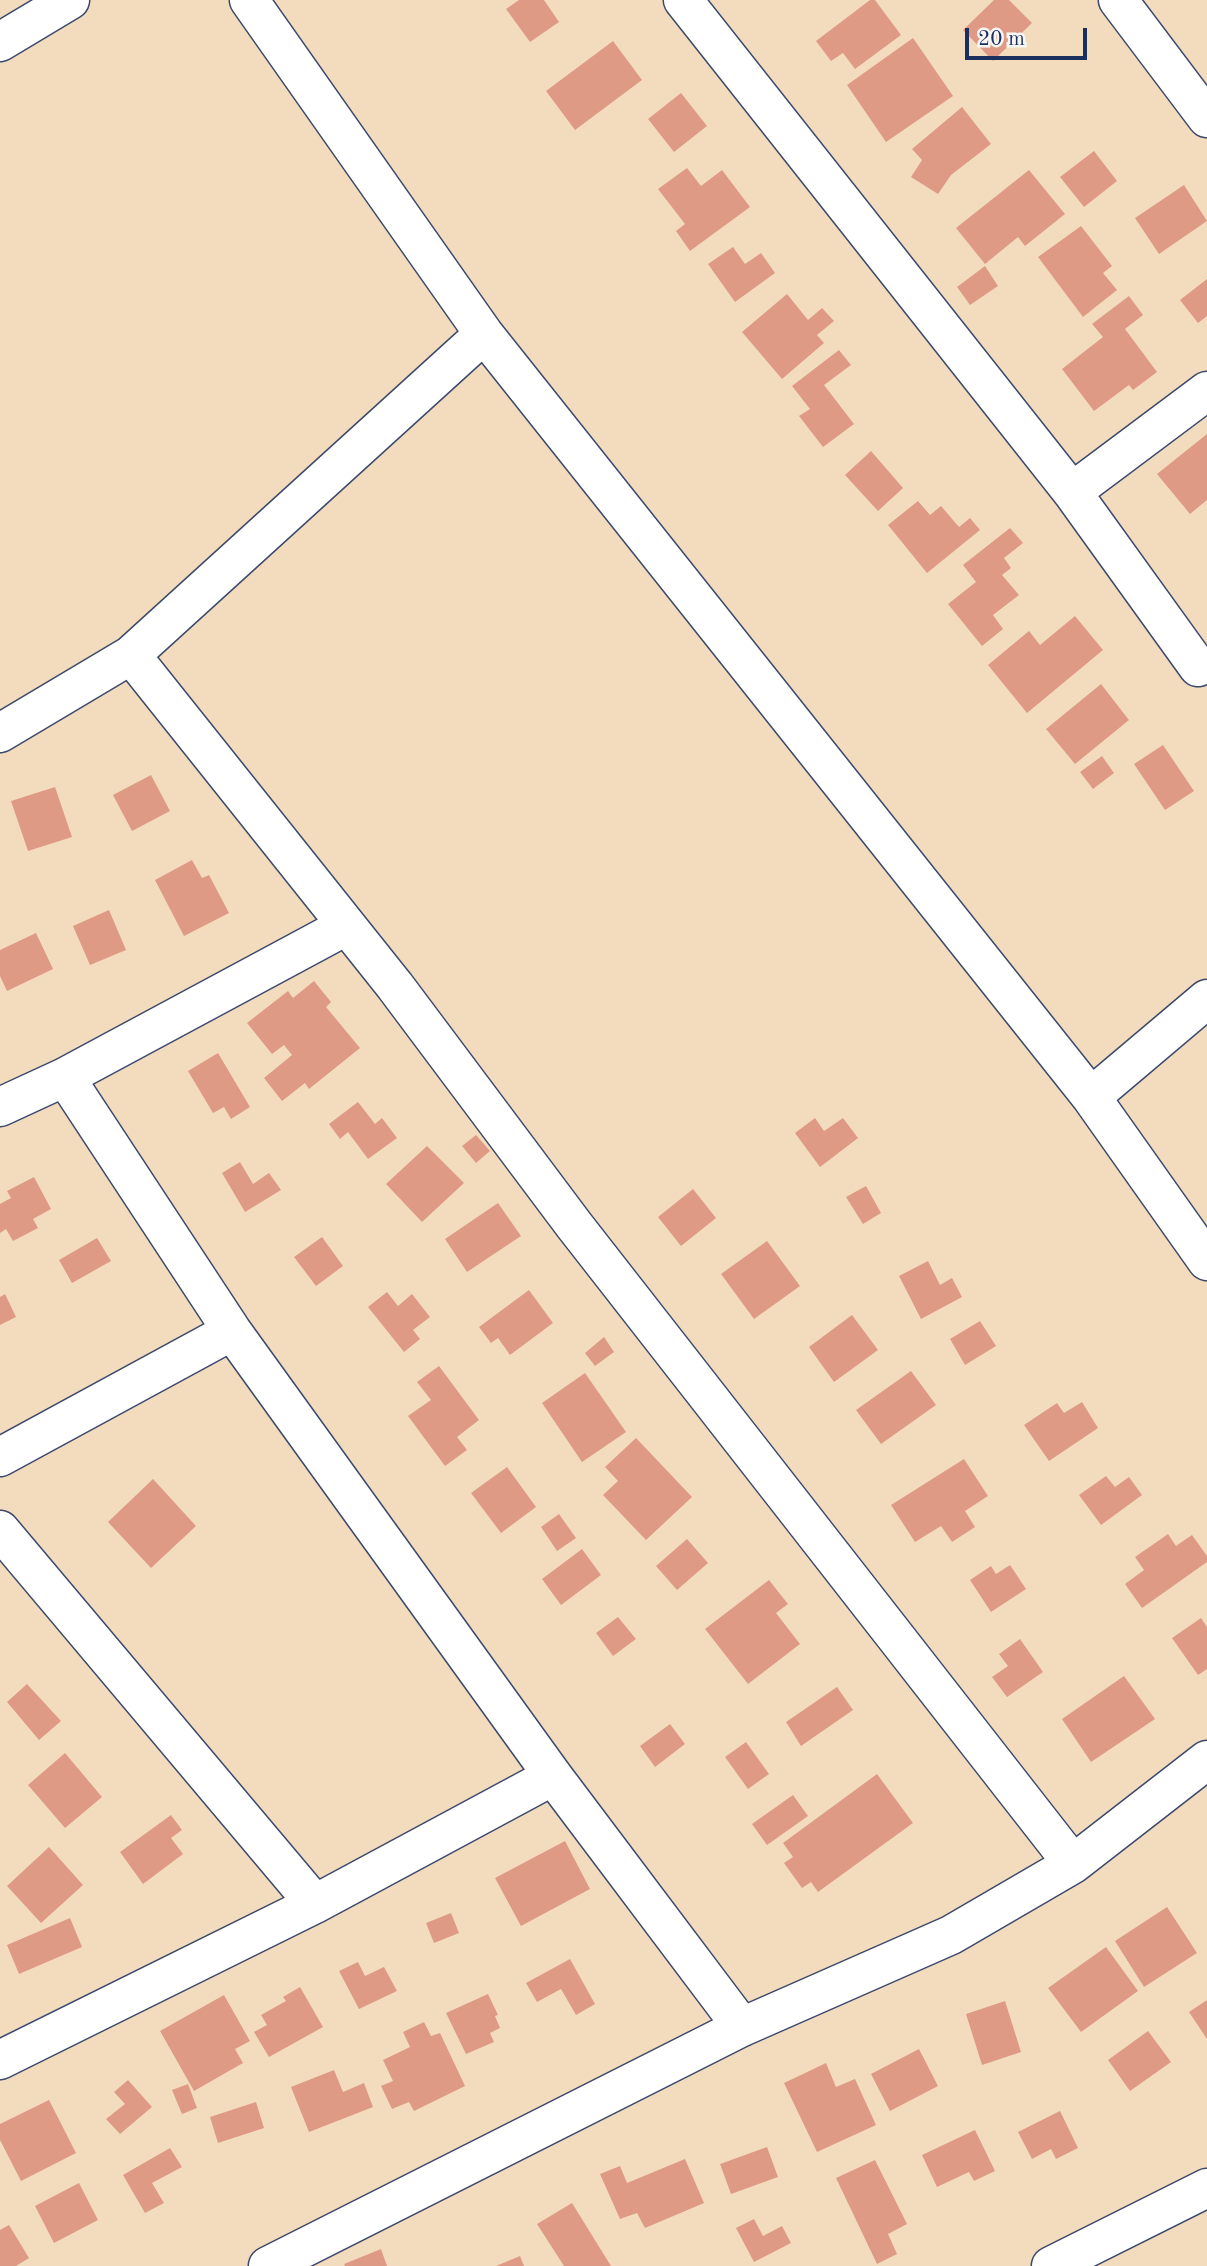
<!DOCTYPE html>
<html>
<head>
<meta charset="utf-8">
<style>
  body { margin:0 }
  #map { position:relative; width:1207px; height:2266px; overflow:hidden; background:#f3dcbd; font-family:"Old Standard TT",serif }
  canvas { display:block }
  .scale { position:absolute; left:965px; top:28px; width:122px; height:32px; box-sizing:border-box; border:4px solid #1b2f5e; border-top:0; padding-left:9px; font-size:21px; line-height:24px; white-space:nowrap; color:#1b2f5e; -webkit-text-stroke:5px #f6f6f2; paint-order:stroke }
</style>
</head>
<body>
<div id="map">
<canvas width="1207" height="2266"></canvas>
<div class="scale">20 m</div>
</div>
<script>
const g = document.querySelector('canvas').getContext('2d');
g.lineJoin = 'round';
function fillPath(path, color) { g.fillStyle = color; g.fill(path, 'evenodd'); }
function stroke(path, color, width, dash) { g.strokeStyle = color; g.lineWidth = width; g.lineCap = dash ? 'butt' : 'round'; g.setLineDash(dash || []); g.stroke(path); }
fillPath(new Path2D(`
  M519,0H544L559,22L530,42L506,9Z
  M870,0H875L901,35L855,69L843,53L831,61L816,41Z
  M994,0H1009L1032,23L993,61L963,30Z
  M913,38L953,96L886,142L847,85Z
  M613,41L642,80L575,130L546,91Z
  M681,93L707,126L674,152L648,119Z
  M962,107L991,144L951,175L938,194L911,177L922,160L912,149Z
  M1094,151L1117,181L1084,207L1060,177Z
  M687,168L701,186L722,170L750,207L690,251L676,231L685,224L658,189Z
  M1029,170L1065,214L1025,246L1018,237L985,264L956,228Z
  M1184,185L1207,221L1159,254L1135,218Z
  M1081,226L1112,266L1103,273L1117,290L1083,317L1038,257Z
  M733,247L745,264L761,253L775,273L735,302L708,264Z
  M985,266L998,286L970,305L957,287Z
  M1207,279V316L1198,323L1180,300Z
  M787,294L808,320L822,308L834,321L817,335L824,343L782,379L742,332Z
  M1129,296L1143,315L1125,329L1157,372L1133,390L1129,385L1094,411L1062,369L1103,337L1092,324Z
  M839,350L851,365L824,385L854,424L823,447L799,416L810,409L792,386Z
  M1207,434V500L1190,514L1157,474Z
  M871,451L903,488L878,511L845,475Z
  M918,501L930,515L941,506L959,527L970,518L980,530L927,573L888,525Z
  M1010,528L1023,543L1004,558L1011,568L1002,575L1019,595L993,615L1003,629L982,646L948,604L976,582L963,565Z
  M1075,616L1103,650L1027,713L988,665L1029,631L1040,645Z
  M1101,684L1129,720L1075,764L1046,729Z
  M1163,745L1194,791L1165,810L1134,764Z
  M1102,756L1114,773L1093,789L1080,772Z
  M151,775L170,811L132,831L113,795Z
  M55,787L72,837L28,851L11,801Z
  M192,860L202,878L209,875L229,913L184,936L155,880Z
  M109,910L126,950L90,965L73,926Z
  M36,933L53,969L7,991L0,976V950Z
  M314,981L331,1002L326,1007L360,1048L309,1089L305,1083L282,1101L264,1078L292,1055L284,1045L272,1054L247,1023L288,991L293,998Z
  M218,1053L250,1107L231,1119L224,1107L213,1113L188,1071Z
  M358,1102L375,1124L382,1118L397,1138L368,1159L348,1132L340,1139L329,1124Z
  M815,1118L824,1131L843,1118L858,1138L820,1167L795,1133Z
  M476,1135L490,1151L476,1163L462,1146Z
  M427,1146L464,1183L422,1222L386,1184Z
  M240,1162L253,1184L269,1173L281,1190L245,1212L222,1173Z
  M34,1177L51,1209L33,1219L38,1228L13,1241L6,1229L0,1233V1204L11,1198L7,1191Z
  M866,1186L881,1213L863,1224L846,1197Z
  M693,1189L716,1218L681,1246L658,1217Z
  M498,1203L521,1236L467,1272L445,1239Z
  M322,1237L343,1266L316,1286L294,1257Z
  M97,1238L111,1261L72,1283L59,1260Z
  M767,1241L800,1286L754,1319L721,1274Z
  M928,1261L940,1285L952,1278L962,1297L921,1319L899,1276Z
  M529,1290L553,1323L510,1355L498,1338L491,1343L479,1327Z
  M387,1292L398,1306L412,1294L430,1317L413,1330L420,1339L404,1352L368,1307Z
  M5,1294L16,1317L0,1325V1297Z
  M852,1315L878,1350L834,1382L809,1347Z
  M980,1321L996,1346L965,1365L950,1339Z
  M604,1337L614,1352L595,1366L585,1353Z
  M439,1366L479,1420L457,1437L467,1450L445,1466L408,1416L431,1400L417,1382Z
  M911,1371L936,1405L881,1444L856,1410Z
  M585,1373L626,1432L582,1462L542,1403Z
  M1082,1402L1098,1428L1049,1461L1024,1425L1057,1403L1064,1413Z
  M636,1438L692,1497L646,1540L603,1495L618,1481L605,1467Z
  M964,1459L988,1496L965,1511L975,1527L952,1542L941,1526L915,1542L891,1505Z
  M507,1467L536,1507L501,1533L471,1493Z
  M1106,1476L1115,1487L1129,1477L1142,1495L1101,1525L1079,1495Z
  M153,1479L196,1526L151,1568L108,1522Z
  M559,1514L576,1538L557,1551L541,1527Z
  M1168,1534L1176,1546L1192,1535L1207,1556V1562L1142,1608L1125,1584L1144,1570L1135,1557Z
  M687,1539L708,1563L677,1590L656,1566Z
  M582,1549L601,1575L561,1605L542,1579Z
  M1010,1565L1026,1589L991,1612L970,1580L991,1566L996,1574Z
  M769,1580L788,1604L776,1613L800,1644L748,1684L705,1629Z
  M618,1617L636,1639L613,1656L596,1633Z
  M1201,1618L1207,1627V1669L1198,1675L1172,1638Z
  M1020,1639L1043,1672L1007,1697L992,1677L1008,1666L999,1654Z
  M1124,1676L1155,1719L1091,1762L1062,1719Z
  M27,1684L61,1721L39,1740L7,1702Z
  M837,1687L853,1710L801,1746L786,1722Z
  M670,1724L685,1744L655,1767L640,1746Z
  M746,1742L769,1774L748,1789L725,1757Z
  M65,1753L102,1797L65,1828L28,1785Z
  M877,1774L913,1823L818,1892L811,1882L802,1888L784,1863L793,1857L783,1843Z
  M793,1795L808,1816L767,1845L752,1824Z
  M171,1815L182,1830L171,1838L183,1854L143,1884L120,1852Z
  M565,1841L590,1889L521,1926L495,1878Z
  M49,1847L83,1885L41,1923L7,1886Z
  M1167,1907L1197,1953L1144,1987L1115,1941Z
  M451,1913L459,1933L434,1943L426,1923Z
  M70,1918L82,1947L19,1974L7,1945Z
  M1106,1947L1138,1991L1081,2032L1048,1988Z
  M570,1959L595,2004L576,2015L561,1989L537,2002L526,1983Z
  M358,1962L365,1976L384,1967L397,1991L359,2009L339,1971Z
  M300,1987L323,2027L269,2057L254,2032L267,2025L261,2015L286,2001L283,1997Z
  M488,1994L498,2015L495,2016L500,2028L490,2033L494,2042L466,2054L446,2013Z
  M224,1995L250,2041L235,2049L243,2063L194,2091L160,2031Z
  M1207,2000V2039L1189,2012Z
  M1005,2001L1021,2052L982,2065L966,2014Z
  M424,2022L431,2036L440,2033L465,2086L414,2111L409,2102L392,2109L381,2086L393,2081L383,2060L410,2047L403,2032Z
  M1148,2031L1171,2062L1130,2091L1108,2060Z
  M919,2049L938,2086L890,2111L871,2074Z
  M826,2063L836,2087L855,2079L876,2125L817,2152L784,2083Z
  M334,2070L343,2092L364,2083L373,2107L309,2132L291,2087Z
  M128,2080L152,2107L120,2134L106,2119L125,2104L114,2092Z
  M188,2084L197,2108L182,2114L172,2090Z
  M49,2100L76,2153L21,2181L0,2140V2124Z
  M256,2102L264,2128L218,2143L210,2117Z
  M1060,2111L1078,2148L1056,2159L1051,2149L1032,2159L1018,2132Z
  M975,2130L995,2171L974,2181L969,2172L937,2187L922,2155Z
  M767,2147L778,2177L731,2194L720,2164Z
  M170,2148L182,2167L152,2183L164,2203L145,2213L123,2175Z
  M685,2159L704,2203L645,2228L637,2213L620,2219L600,2174L620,2166L627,2183Z
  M875,2160L907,2224L888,2234L897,2254L877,2264L836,2178Z
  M79,2183L98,2220L54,2243L35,2206Z
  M572,2203L611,2266H564L537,2224Z
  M754,2219L763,2236L782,2226L791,2243L754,2262L736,2228Z
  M9,2225L29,2258L16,2266H0V2230Z
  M381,2249L387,2266H345L344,2264Z
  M520,2256L524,2266H496Z`), '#df9a85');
const street = new Path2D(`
  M249,0L484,334L1091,1097L1207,1261
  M683,0L1072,492L1198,667
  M1118,0L1207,118
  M0,42L70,0
  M1072,492L1207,391
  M131,655L395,986L574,1225L1073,1864
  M0,733L131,655L484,334
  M65,1077L232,1331L553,1776L742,2027
  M1091,1097L1207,999
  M0,1107L65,1077L346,926
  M0,1457L232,1331
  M0,1530L315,1904
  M0,2060L315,1904L553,1776
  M268,2266L742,2027L951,1935L1073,1864L1207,1760
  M1051,2266L1207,2188`);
stroke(street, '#3b496c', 41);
stroke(street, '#fff', 38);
</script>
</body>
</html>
